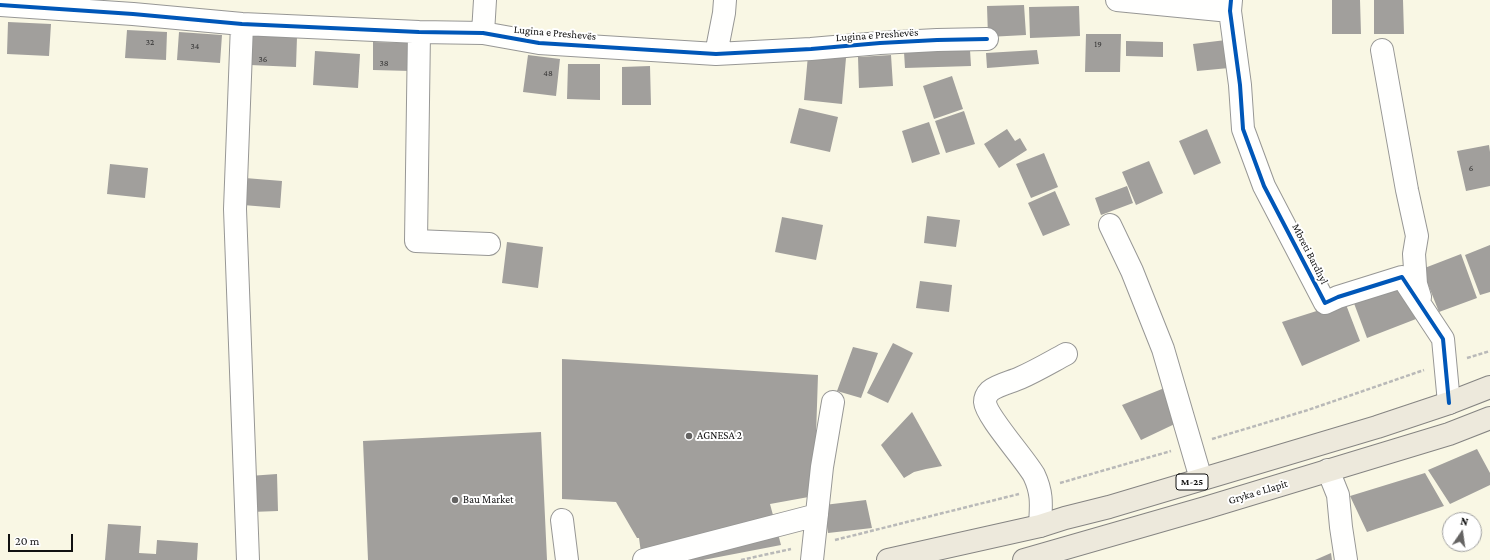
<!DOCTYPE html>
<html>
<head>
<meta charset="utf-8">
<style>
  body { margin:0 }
  #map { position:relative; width:1490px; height:560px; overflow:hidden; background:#fdfcf7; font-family:"Crimson Pro",serif }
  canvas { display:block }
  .north { position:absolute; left:1442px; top:512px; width:40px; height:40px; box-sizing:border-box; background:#fff; border:1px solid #a0a0a0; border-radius:50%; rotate:13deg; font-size:11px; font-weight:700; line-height:16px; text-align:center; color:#111 }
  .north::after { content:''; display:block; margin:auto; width:14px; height:18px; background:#646362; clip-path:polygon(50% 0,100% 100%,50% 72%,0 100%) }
  .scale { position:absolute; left:8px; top:534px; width:65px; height:18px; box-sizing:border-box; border:2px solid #111; border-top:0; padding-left:5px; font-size:12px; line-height:14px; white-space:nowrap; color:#111; -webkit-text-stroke:3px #fff; paint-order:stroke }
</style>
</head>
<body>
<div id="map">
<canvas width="1490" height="560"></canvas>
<div class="north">N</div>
<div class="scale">20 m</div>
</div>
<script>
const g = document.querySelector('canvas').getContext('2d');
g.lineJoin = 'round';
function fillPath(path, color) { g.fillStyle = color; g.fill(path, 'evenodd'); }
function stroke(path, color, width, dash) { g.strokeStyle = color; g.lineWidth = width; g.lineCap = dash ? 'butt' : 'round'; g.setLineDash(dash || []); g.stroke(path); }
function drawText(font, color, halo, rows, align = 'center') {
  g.font = font + ' "Crimson Pro",serif'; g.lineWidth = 4; g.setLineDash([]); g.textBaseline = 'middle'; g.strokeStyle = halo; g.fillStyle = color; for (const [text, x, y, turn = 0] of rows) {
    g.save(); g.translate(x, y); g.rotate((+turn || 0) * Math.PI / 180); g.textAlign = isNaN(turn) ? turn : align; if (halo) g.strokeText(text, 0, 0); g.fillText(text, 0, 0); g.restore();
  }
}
fillPath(new Path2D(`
  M0,0H1490V560H0ZM1450,520H1474V544H1450Z`), '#f9f7e4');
fillPath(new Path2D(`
  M1332,0H1360L1361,34H1332Z
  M1374,0H1403L1404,34H1374Z
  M1024,5L1026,35L988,37L987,6Z
  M1079,6L1080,36L1030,38L1029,7Z
  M8,22L51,24L49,56L7,54Z
  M127,30L167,32L166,60L125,58Z
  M179,32L222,35L220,63L177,60Z
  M1086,34H1121L1120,72H1085Z
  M252,35L297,37L296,67L250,65Z
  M1226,40L1229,68L1197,71L1193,44Z
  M1126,41L1163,42V57L1126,56Z
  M373,42L412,43L411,71L373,70Z
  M970,50L971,66L905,68L904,52Z
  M1037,50L1039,64L987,68L986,53Z
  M315,51L360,54L358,88L313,85Z
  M528,55L560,59L556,96L523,92Z
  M808,55L846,58L842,104L804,100Z
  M891,55L893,86L859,88L858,57Z
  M568,64H600V100L567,99Z
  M650,66L651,105H622V67Z
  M952,76L963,109L934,119L923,86Z
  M799,108L838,117L830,152L790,143Z
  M964,111L975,144L946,153L935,121Z
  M929,122L940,154L912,163L902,131Z
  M1007,129L1015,141L1020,138L1027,150L999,168L984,144Z
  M1207,129L1221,163L1194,175L1179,141Z
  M1489,145L1490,152V186L1466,191L1457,151Z
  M1044,153L1058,187L1031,198L1016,164Z
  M1149,161L1163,193L1136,205L1122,172Z
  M110,164L148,168L145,198L107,194Z
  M245,178L282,181L280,208L243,205Z
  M1127,186L1133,203L1101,215L1095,198Z
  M1055,191L1070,225L1043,236L1028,203Z
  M927,216L960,220L956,247L924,243Z
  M782,217L823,225L816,260L775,252Z
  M507,242L543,247L538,288L502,283Z
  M1490,245V292L1480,295L1465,255Z
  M1461,254L1477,298L1439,312L1422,269Z
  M920,281L952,285L949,312L916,308Z
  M1403,285L1416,319L1367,338L1352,298Z
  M1345,302L1360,341L1302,366L1282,322Z
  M893,343L913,353L888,403L867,393Z
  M853,347L878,353L861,398L837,391Z
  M562,359L818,375L814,496L770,504L781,545L703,560H642L639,538H637L616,502L562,499Z
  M1167,387L1181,421L1141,440L1122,405Z
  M912,412L942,466L926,469L914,472L904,478L881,445Z
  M541,432L547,560H368L363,441Z
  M1477,449L1490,473V485L1450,504L1428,470Z
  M1425,473L1444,506L1367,532L1350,496Z
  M277,474L278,511L251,512L249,476Z
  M866,500L872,528L828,533L824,505Z
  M108,524L141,526L139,553L156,554L157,540L198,543L197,560H105Z
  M1331,553L1332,560H1315Z`), '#a19f9c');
const minor = new Path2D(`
  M1117,0L1230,11
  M1231,0L1230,11L1240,85L1243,129L1264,186L1325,303L1338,297L1402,277L1443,339L1449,403
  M0,5L133,14L242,24L419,32L483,33L539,43L716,54L811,49L880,43L937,40L987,39
  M242,24L235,209L248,560
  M419,32L416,241L489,244
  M483,33L485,0
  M1382,50L1407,190L1417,236L1414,254L1416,284L1420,297
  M716,54L724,13L725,0
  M1110,225L1132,271L1163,349L1201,479
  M1328,470L1338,495L1341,527L1346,560
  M562,520L567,560
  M1040,526C1041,506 1043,494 1034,475C1025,459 986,416 985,402C985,398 987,394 990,391C997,385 1011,382 1020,378C1036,371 1051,362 1066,354
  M644,560L817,515
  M812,560L822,467L833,402`);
const major = new Path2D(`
  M888,560L1040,526L1065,518L1109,507L1377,427L1449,403L1490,387
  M1024,560L1205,508L1449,434L1490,418`);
stroke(minor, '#979795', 24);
stroke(major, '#858482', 24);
stroke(new Path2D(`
  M1467,358L1490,351
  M1212,439L1308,410L1424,370
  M1060,483L1171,451
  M835,540L1019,494
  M741,560L791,549`), '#b9b9b8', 2.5, [4, 2]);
stroke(minor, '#fffffe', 22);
stroke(major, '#ede9dc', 22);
stroke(new Path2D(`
  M1231,0L1230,11L1240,85L1243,129L1264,186L1325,303L1338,297L1402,277L1443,339L1449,403
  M0,5L133,14L242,24L419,32L483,33L539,43L716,54L811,49L880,43L937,40L987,39`), '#0057b8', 4);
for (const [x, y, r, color] of [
  [689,436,4,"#646362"],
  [455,500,4,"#646362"]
]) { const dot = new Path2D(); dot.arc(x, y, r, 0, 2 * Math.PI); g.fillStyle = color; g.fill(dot); stroke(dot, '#fff', 1.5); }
drawText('9px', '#353434', null, [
  ["32",150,42],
  ["19",1098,44],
  ["34",195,46],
  ["36",263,59],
  ["38",384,63],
  ["48",548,73],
  ["6",1471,168]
]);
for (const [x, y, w] of [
  [1192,482,32]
]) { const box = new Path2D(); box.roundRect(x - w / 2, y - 8, w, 16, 3); g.fillStyle = '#fff'; g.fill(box); stroke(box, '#111', 1); }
drawText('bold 10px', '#111', null, [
  ["M-25",1192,482]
]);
drawText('11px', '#111', '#fff', [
  ["Lugina e Preshevës",555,33,5],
  ["Lugina e Preshevës",877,35,-4],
  ["Mbreti Bardhyl",1310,254,63],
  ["Gryka e Llapit",1258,492,-17]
]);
drawText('11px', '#111', '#fff', [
  ["AGNESA 2",697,436],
  ["Bau Market",463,500]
], 'left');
</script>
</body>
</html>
